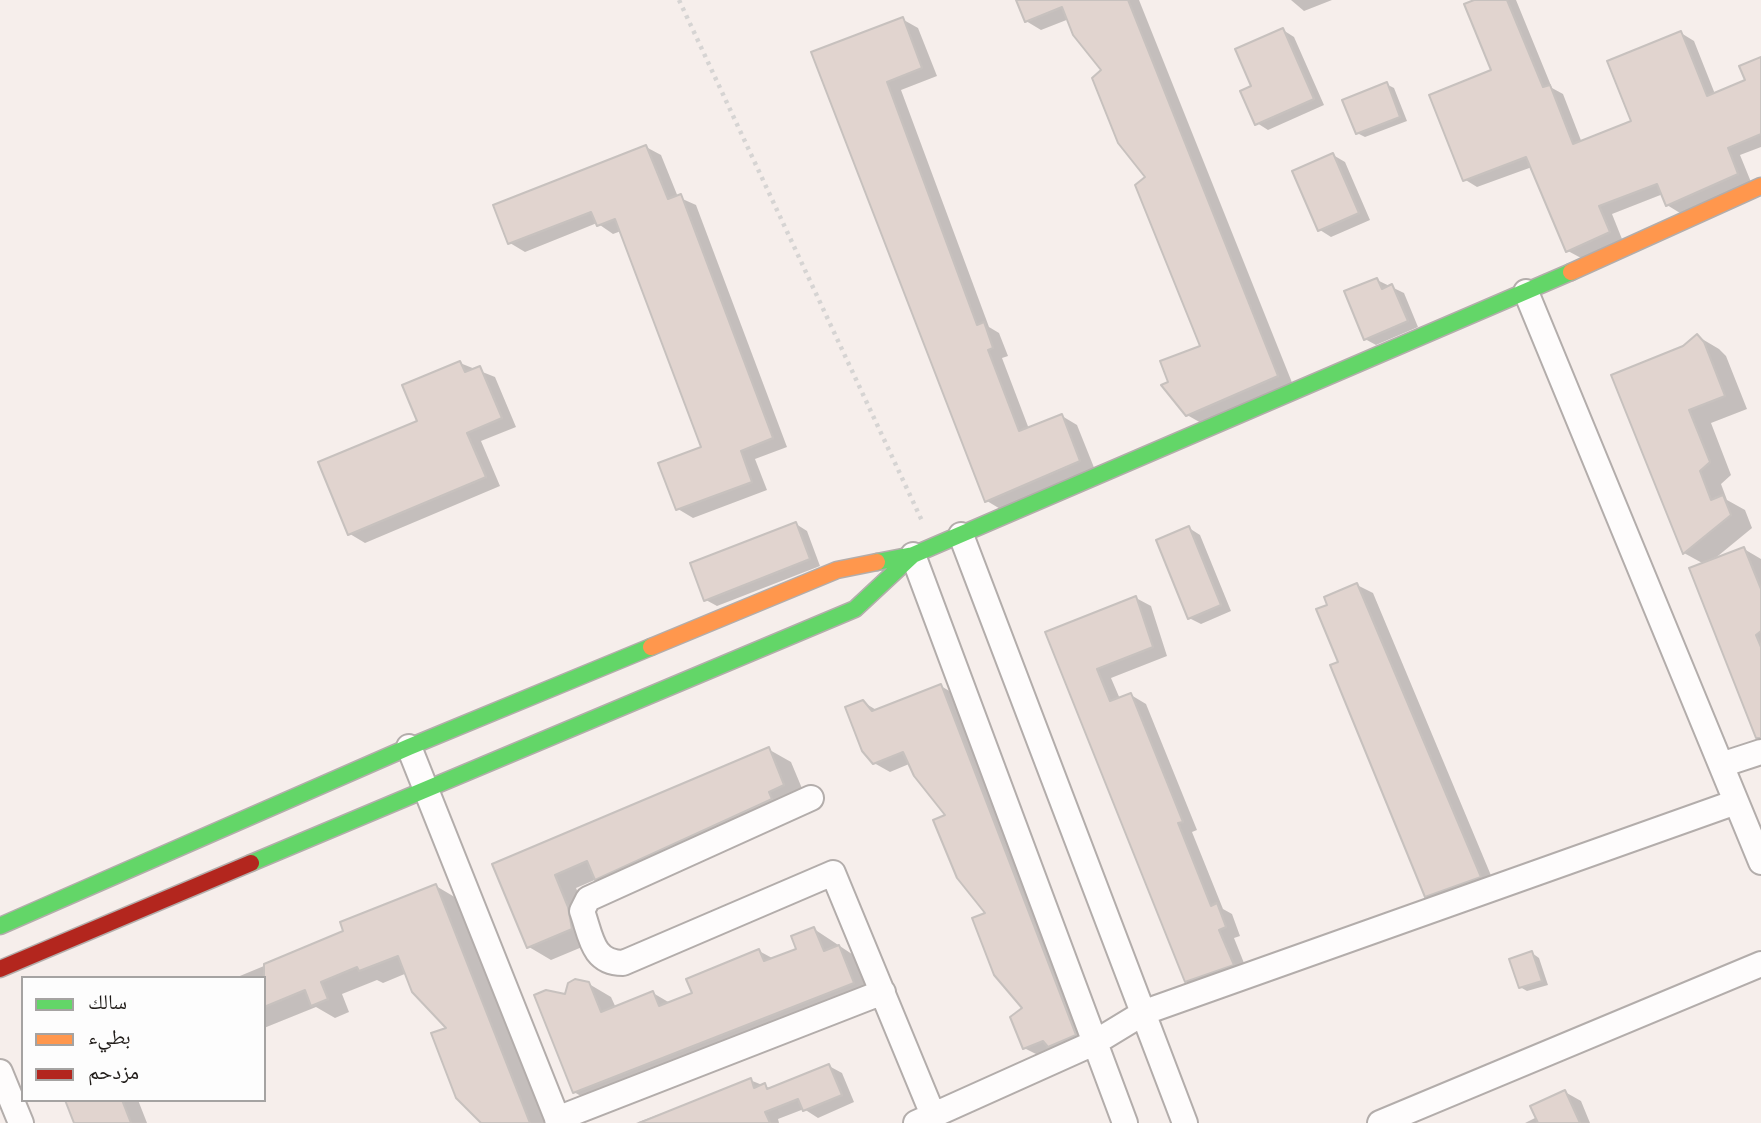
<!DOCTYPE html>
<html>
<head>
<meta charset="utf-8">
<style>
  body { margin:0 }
  #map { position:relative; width:1761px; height:1123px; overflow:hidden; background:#f6eeeb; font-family:Merriweather,"Noto Naskh Arabic",serif }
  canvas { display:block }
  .legend { position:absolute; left:21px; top:976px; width:245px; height:126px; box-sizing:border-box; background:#fdfdfd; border:2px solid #a5a3a2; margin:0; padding:9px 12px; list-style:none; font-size:21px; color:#201c19 }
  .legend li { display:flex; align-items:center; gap:14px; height:35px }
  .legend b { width:35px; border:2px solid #a5a3a2 }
</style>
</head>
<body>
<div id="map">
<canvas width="1761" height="1123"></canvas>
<ul class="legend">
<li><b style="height:9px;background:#63d668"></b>سالك</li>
<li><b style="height:9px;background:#ff974d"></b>بطيء</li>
<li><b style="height:9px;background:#b3261e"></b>مزدحم</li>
</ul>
</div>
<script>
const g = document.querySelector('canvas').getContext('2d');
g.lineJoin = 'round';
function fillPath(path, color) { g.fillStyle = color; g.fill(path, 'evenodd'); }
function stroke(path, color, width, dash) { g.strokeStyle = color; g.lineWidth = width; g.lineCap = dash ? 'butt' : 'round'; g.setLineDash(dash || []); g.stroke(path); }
fillPath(new Path2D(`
  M1018,0H1139L1293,385L1203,424L1187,415L1170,383L1202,346L1148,177L1104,70L1069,19L1041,30L1026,21Z
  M1291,0H1332L1304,11Z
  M1479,0H1516L1552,88L1563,94L1582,143L1634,122L1681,33L1694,41L1715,94L1747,81L1761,59V147L1740,155L1751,182L1680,213L1667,205L1663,194L1612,214L1622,239L1581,258L1568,251L1532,167L1477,187L1464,179L1494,71Z
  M902,19L918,28L937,76L901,90L989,327L999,333L1008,356L1002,358L1029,429L1062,416L1077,425L1095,470L1002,510L987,501L814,53Z
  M1283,30L1294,37L1324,105L1268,130L1257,123Z
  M1386,84L1394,88L1407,121L1365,137L1357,133Z
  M646,147L661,155L678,197L696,205L787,447L755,459L767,490L693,518L678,509L703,448L621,231L613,234L597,223L525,252L510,243Z
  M1333,155L1345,162L1370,220L1331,237L1320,230Z
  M1377,280L1404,293L1418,327L1376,345L1365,339Z
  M1697,336L1719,349L1726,356L1747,409L1711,423L1731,475L1721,484L1727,500L1745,510L1752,528L1713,560L1744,549L1761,559V728L1704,564L1684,553L1614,376L1683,348Z
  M460,363L495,377L516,427L481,441L500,486L365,543L350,534L419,422Z
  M796,524L807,531L820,566L717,606L706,600Z
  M1189,528L1200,535L1231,611L1201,624L1189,618Z
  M1357,585L1373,593L1495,885L1441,904L1426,896L1340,663L1329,606Z
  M1136,598L1151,606L1167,656L1111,678L1120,699L1131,695L1146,704L1197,830L1192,832L1223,909L1232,914L1240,936L1234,938L1248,973L1202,990L1186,981L1047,633Z
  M941,686L956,695L1090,1043L1040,1056L1024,1048V1008L948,816L909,764L890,772L874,763L863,702L878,711Z
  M768,749L791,762L806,798L618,891L597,879L576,888L590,921L594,942L551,960L529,947L494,865Z
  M436,886L458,899L546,1123H483L449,1028L407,973L383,983L377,980L342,994L349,1012L335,1018L316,1007L264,1028V978H235L346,932Z
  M814,929L861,960L875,996L596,1105L574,1092L589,984L611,997L616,1008L653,993L670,1003L694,994L759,951L774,959L798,950Z
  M1532,953L1539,958L1548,985L1527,991L1520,987Z
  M829,1066L842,1073L854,1102L818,1118L804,1109L778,1119L779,1123H636L750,1080L772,1089Z
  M1565,1092L1581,1101L1590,1123H1525L1537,1117Z
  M67,1100H138L147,1123H76Z`), '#0003');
const building = new Path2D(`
  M1016,0H1128L1278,376L1186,416L1161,385L1168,382L1160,361L1200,346L1135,185L1145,177L1118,143L1092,78L1101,70L1073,35L1062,7L1025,22Z
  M1474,0H1507L1543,87L1550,85L1573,144L1631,121L1607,61L1681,31L1707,96L1745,80L1739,66L1761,57V134L1728,148L1738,174L1666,206L1657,184L1599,206L1610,232L1566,252L1526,157L1463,181L1429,95L1491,70L1464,4Z
  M903,17L922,68L887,82L977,325L984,322L993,348L988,350L1019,431L1062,414L1080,461L985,502L811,52Z
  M1283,28L1314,99L1255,125L1240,91L1251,86L1235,49Z
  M1387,82L1400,117L1356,134L1342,100Z
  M646,145L668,199L681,194L773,438L741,451L752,482L676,510L658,463L701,447L615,219L597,226L591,212L508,244L493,205Z
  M1333,153L1359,213L1318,231L1292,171Z
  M1377,278L1382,289L1392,284L1408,321L1364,340L1344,291Z
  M1697,334L1704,342L1725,396L1689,410L1710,462L1700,471L1711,500L1723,495L1731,515L1683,554L1611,375L1683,346Z
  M460,361L465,372L480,366L502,418L467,433L486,477L348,535L318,462L417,421L402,385Z
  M796,522L810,559L704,601L690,563Z
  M1189,526L1221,605L1188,619L1156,540Z
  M1744,547L1761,589V631L1756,635L1761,647V738H1756L1689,568Z
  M1357,583L1481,877L1425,897L1330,665L1338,662L1316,609L1327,605L1324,597Z
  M1136,596L1153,647L1097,669L1110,701L1131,693L1183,822L1178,823L1211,906L1217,903L1226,927L1219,930L1234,965L1185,982L1045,632Z
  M941,684L1076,1035L1048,1047L1043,1041L1023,1049L1010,1017L1022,1008L994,975L972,918L985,913L957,878L933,820L945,815L914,776L903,752L873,764L862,751L845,707L863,700L872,711Z
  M769,747L784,785L769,792L772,799L595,880L587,861L555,875L568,907L572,929L527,948L492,864Z
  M436,884L530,1123H481L456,1098L431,1033L446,1028L412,992L398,956L359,971L357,967L321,982L328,999L311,1006L305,990L264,1007V964L343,931L340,922Z
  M814,927L824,951L839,945L854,983L573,1093L534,995L546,990L565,994L568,983L575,979L589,982L601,1012L653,991L659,1006L692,993L686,979L759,949L764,961L796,949L791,936Z
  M1532,951L1542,981L1519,988L1509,959Z
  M829,1064L842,1095L803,1111L798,1099L765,1112L770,1123H639L751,1078L754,1088L765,1083L767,1089Z
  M1565,1090L1580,1123H1538L1530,1106Z
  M65,1100H122L131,1123H74Z`);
fillPath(building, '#e1d4cf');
stroke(building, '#c7c1be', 2);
const street = new Path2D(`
  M1526,292L1761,862
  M961,535L1185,1123
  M913,555L1125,1123
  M409,747L559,1123
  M1721,765L1761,752
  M811,798L588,899L582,911C591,936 592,963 623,963L833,873L933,1115
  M0,1072L21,1123
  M557,1119L883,992
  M916,1123L1094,1043L1145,1012L1736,802
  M1380,1123L1761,964`);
const fast = new Path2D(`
  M877,562L913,555L1571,272
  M251,863L855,609L913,555
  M0,926L409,747L651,647`);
const slow = new Path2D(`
  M1571,272L1761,186
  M651,647L837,570L877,562`);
const jam = new Path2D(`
  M0,969L251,863`);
stroke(street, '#b3adab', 28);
stroke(fast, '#b3adab', 19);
stroke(slow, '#b3adab', 19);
stroke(jam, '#b3adab', 19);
stroke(new Path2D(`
  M679,0L923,523`), '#d6d4d3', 4.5, [3.5, 5]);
stroke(street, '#fefcfc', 24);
stroke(fast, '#63d668', 16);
stroke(slow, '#ff974d', 16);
stroke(jam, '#b3261e', 16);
</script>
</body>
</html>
